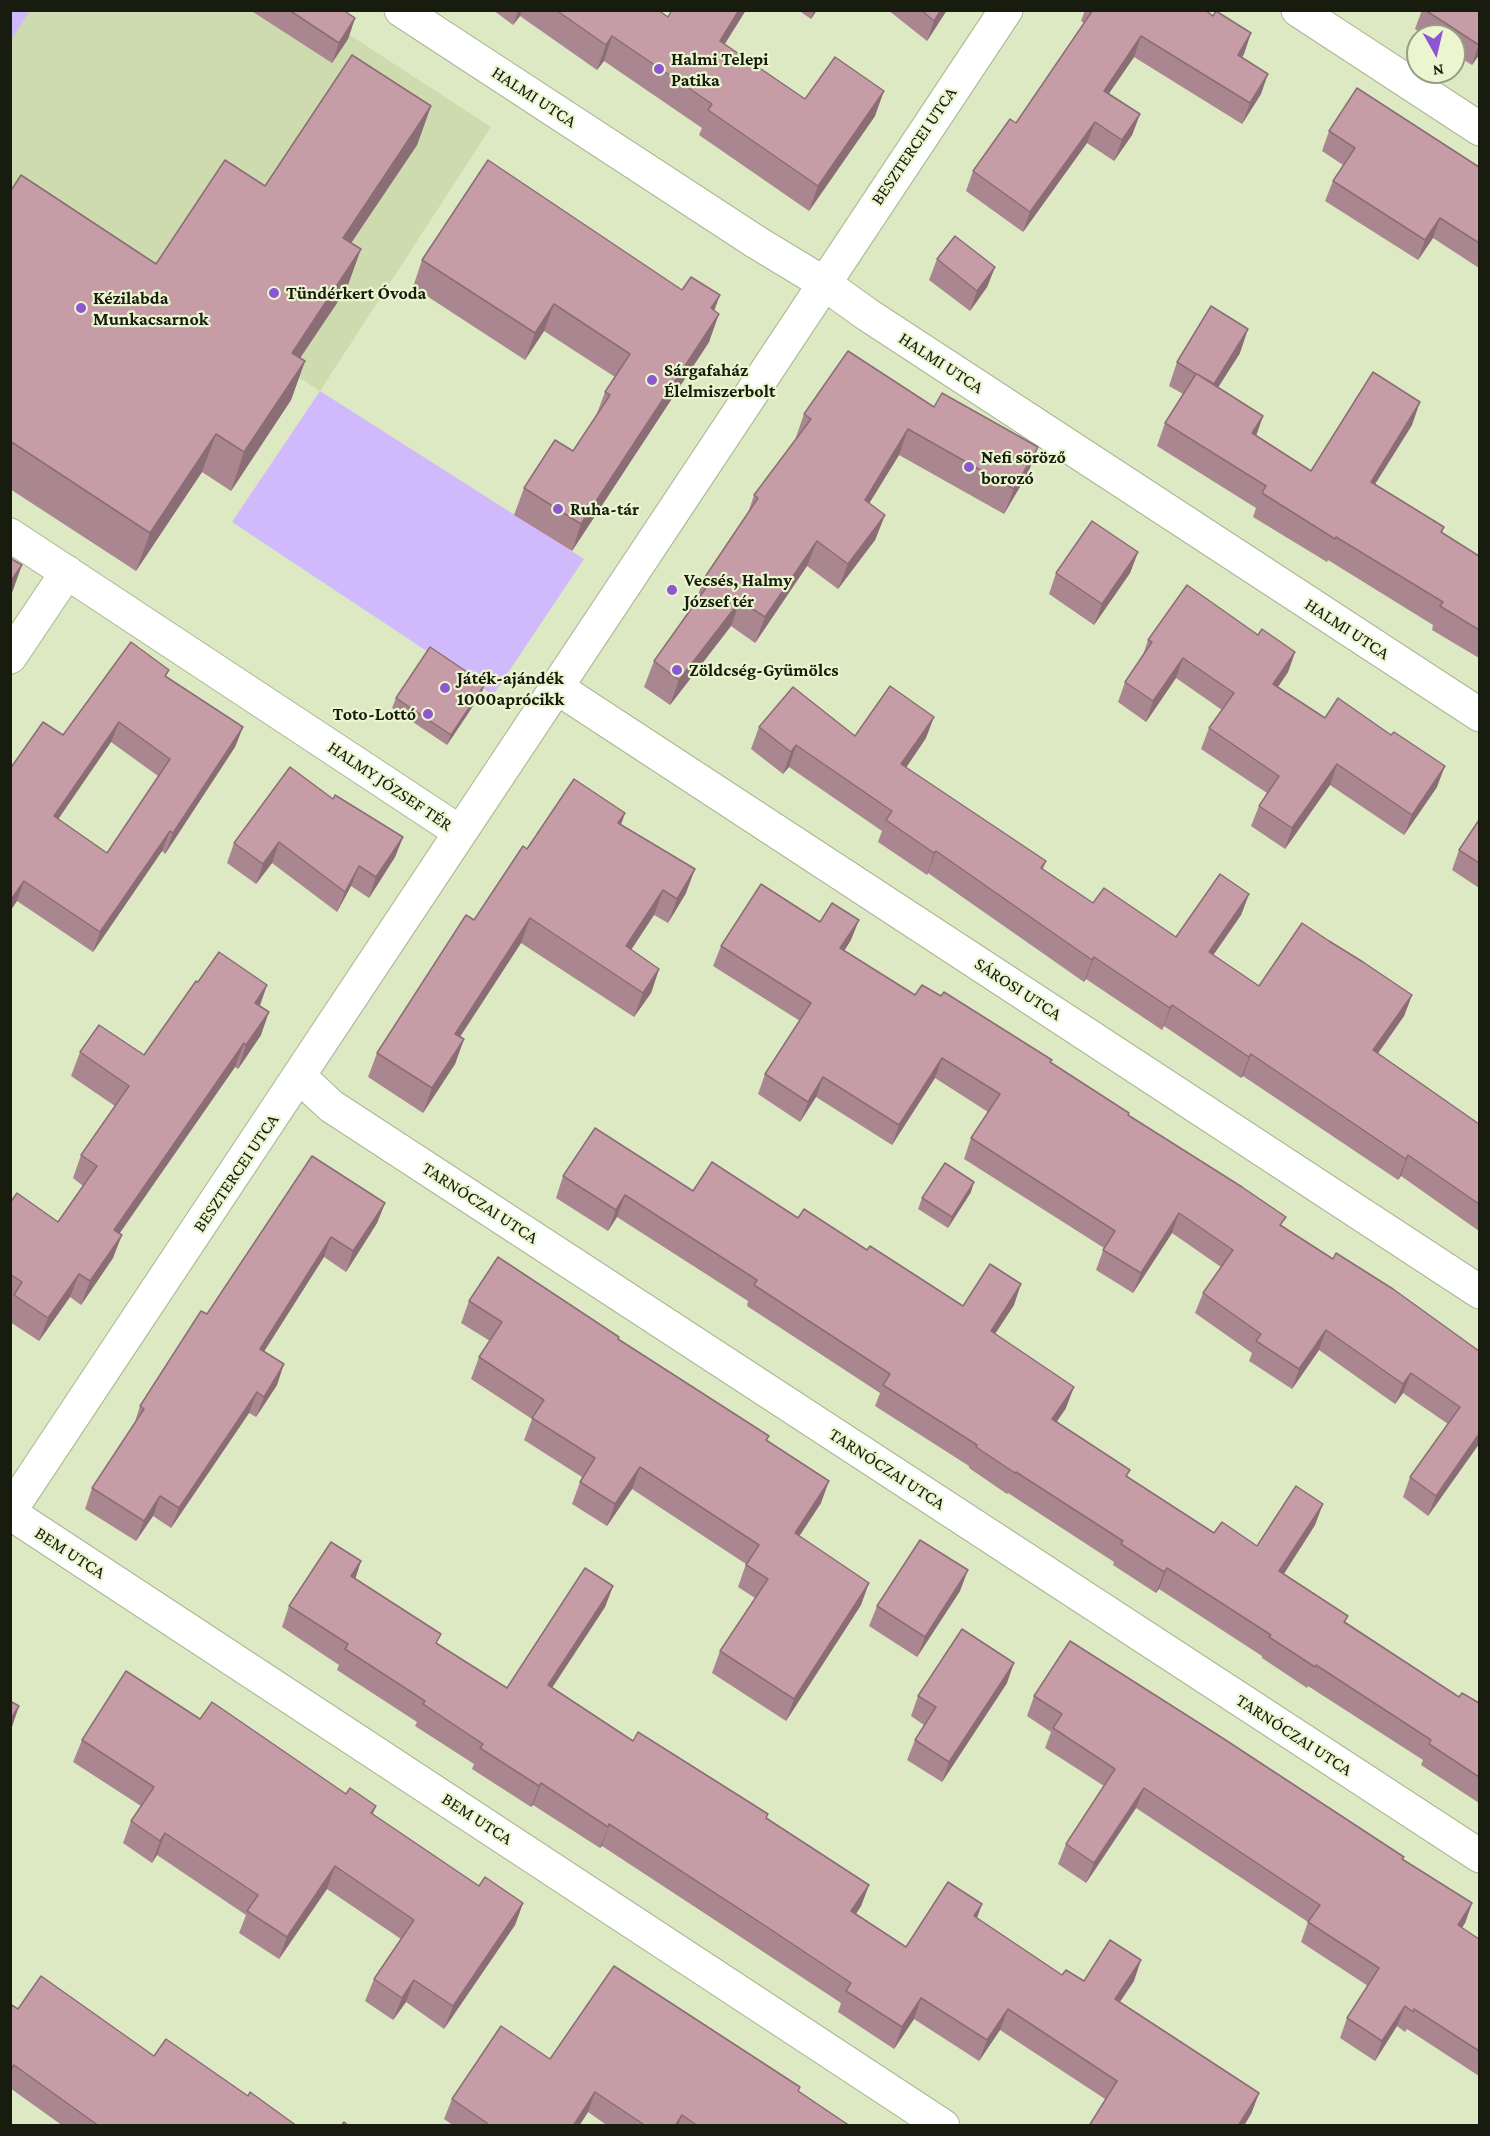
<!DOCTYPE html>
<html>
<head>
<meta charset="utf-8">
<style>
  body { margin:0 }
  #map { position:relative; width:1490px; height:2136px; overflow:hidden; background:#dde9c3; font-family:"Crimson Pro",serif }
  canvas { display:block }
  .frame { position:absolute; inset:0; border:12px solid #181c0e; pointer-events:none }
  .north { position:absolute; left:1406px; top:24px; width:60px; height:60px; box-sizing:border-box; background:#ebf6d0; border:2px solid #979f82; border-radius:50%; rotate:172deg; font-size:16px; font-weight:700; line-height:24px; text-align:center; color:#181c0e }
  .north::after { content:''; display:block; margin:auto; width:21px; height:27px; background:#8c57cf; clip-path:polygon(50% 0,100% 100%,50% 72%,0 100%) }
</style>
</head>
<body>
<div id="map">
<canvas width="1490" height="2136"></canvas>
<div class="frame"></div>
<div class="north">N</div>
</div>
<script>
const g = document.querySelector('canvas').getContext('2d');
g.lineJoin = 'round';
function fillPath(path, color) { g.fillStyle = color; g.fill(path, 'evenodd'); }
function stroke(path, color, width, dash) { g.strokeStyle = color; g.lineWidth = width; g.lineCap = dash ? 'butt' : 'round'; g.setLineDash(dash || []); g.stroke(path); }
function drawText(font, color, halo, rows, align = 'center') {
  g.font = font + ' "Crimson Pro",serif'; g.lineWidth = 4.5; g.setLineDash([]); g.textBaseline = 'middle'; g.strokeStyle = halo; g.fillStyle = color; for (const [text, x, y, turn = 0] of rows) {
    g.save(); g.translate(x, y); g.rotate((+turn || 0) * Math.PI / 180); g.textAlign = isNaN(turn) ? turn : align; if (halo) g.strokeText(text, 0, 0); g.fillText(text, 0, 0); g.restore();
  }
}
fillPath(new Path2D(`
  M10,11H313L491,127L320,391L11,195Z`), '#cedbaf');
fillPath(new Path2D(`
  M11,10L30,11L11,40L10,11Z
  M320,391L584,559L493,695L232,522Z`), '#d1bafb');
const minor = new Path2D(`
  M401,10L756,242L822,282L868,315L1480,715
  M1298,10L1480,129
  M10,535L460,832
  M10,657L67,572
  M556,687L1480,1292
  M300,1077L331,1106L1480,1856
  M10,1511C343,1012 670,508 1006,10
  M10,1513L943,2126`);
stroke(minor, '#abb692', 35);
stroke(minor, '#fff', 33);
fillPath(new Path2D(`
  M250,10H343L355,18L348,39L332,63Z
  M493,10H658L668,17L746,10L725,44L805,99L875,116L809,211L699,135L702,128L604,61L597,70L520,16L513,25Z
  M798,10H817L811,19Z
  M888,10H947L927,41Z
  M1085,10H1205L1213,16L1251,33L1241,58L1261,94L1242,124L1134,57L1109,93L1140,114L1132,135L1114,161L1087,143L1023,232L966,191L973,171L1016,123L1084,23L1081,21Z
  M1422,10H1479V55L1472,65L1454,54V36H1426L1415,29Z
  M431,106L417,145L351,243L347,288L300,358L305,361L291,400L231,491L202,472L136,571L10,489V192L156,264L265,186Z
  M1329,131L1479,167V268L1433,238L1418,260L1325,201L1333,181L1343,165L1322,151Z
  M937,259L995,267L987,287L970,311L929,280Z
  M422,260L714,311L709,342L572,551L514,515L524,488L573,451L596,416L605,392L615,377L544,331L525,360L413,287Z
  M1240,353L1218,387L1263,416L1256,435L1311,471L1412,425L1375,484L1444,527L1442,533L1479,556V658L1432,630L1433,625L1328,560L1327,562L1253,517L1256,508L1157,446L1165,423L1183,394L1169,386L1177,362Z
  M934,407L1038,447L1028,473L1004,514L899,455L869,503L885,515L875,540L838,589L807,566L755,643L731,626L670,705L644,687L654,661L695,602L705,577L748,513L754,495L796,440H795L804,414Z
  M1138,552L1130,573L1094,625L1049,594L1056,573Z
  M1258,635L1295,652L1288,672L1278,687L1325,718L1437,787L1404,835L1330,785L1285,849L1251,826L1259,806L1267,793L1201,749L1209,728L1222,710L1176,678L1146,722L1118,702L1125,682L1142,658L1148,640Z
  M167,677L243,727L235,747L165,854L162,851L93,952L17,901L10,911V769L63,735ZM111,742L158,776L107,853L58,819Z
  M485,684L481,694L447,745L392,708L396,698Z
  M759,727L855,736L926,738L906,768L1046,861L1043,869L1093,903L1176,937L1249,894L1241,915L1213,955L1259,986L1329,941L1412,995L1404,1016L1378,1053L1479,1124V1231L1401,1176L1398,1180L1243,1076L1241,1078L1164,1026L1162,1030L1086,979L1084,982L928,873L927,875L878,842L882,831L789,767L783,774L751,749Z
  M333,799L403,837L395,857L369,898L351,886L337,912L272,863L256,884L227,863L234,843Z
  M625,813L621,825L686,893L668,923L654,915L631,950L659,969L651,993L634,1017L521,943L460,1037L464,1039L455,1064L423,1113L368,1077L377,1053L527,849Z
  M1479,820V888L1452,870L1459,850Z
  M820,922L851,940L844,951L915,995L1051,1063L1128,1115L1283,1226L1333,1259L1479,1351V1444L1428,1516L1403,1497L1410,1477L1448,1424L1403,1393L1395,1404L1319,1350L1292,1389L1249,1361L1252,1353L1195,1313L1203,1293L1221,1267L1172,1233L1133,1293L1096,1270L1104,1248L964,1159L971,1138L988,1112L935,1078L892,1145L816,1097L800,1122L758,1094L765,1074L800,1021L713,966L721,946Z
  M198,982L267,985L260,1006L261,1035L238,1069L235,1067L119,1233L113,1258L81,1305L70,1297L39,1341L10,1322V1203L58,1222L83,1186L73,1178L81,1155L115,1106L71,1076L80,1052L144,1055Z
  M563,1176L693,1191L798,1218L867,1250L963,1306L1014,1305L995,1334L1066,1408L1056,1422L1128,1477L1214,1533L1257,1546L1315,1525L1284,1574L1346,1622L1459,1697L1479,1703V1803L1421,1765L1423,1760L1308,1686L1307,1688L1262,1658V1656L1159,1589L1156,1593L1113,1565L1114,1562L1008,1493L1007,1494L969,1468V1466L875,1406L880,1393L747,1306L748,1301L617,1217L608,1231L556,1198Z
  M971,1192L948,1228L918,1209L922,1198Z
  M385,1203L377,1223L346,1272L324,1257L264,1351L277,1385L256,1417L249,1413L171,1528L153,1516L136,1541L85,1509L92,1488L134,1425L140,1406L207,1314Z
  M469,1301L619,1337L618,1339L769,1436L767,1440L821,1503L799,1536L861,1605L786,1721L712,1673L720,1651L755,1598L738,1587L746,1564L632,1489L607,1526L572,1504L580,1482L582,1477L524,1440L532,1419L471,1379L479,1357L490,1341L461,1323Z
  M361,1561L355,1579L438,1644L507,1688L613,1586L605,1607L552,1688L633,1741L768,1814L766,1818L869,1885L861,1906L856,1914L906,1947L982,1904L977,1918L1062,1975L1084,1981H1134L1120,2002L1259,2093L1251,2114L1105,2099L1000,2030L979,2061L914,2019L894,2049L838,2012L841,2003L756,1947L602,1846L600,1848L533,1805L531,1807L472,1769L474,1764L415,1726L417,1722L337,1670L339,1665L282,1627L289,1606Z
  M960,1591L917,1657L869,1626L877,1606Z
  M1007,1683L942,1782L907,1760L915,1740L924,1725L911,1716L918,1696Z
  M1034,1696L1403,1860L1472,1903L1465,1923L1462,1928L1479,1939V2076L1407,2029L1405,2032L1397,2026L1375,2061L1340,2038L1347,2018L1368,1986L1301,1942L1308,1922L1136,1808L1086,1883L1058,1864L1066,1844L1104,1786L1045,1748L1051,1732L1027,1716Z
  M200,1719L346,1794L376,1806L373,1814L479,1886L523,1903L515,1925L444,2029L406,2002L393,2020L365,2001L374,1979L401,1939L327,1889L279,1959L239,1933L246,1915L157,1855L152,1863L123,1843L131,1821L141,1806L73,1762L82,1740Z
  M10,2004L18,2009L154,2056L248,2096L297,2126H63L10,2088Z
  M550,2059L799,2091L850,2126H608L588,2112L579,2126H454L444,2119L452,2099Z`), '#aa8690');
fillPath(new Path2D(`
  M519,10H522L520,16L513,25Z
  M739,10H746L711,65L720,41Z
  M814,10H817L811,19Z
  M941,10H947L927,41L934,21Z
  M355,18L348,39L332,63L339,43Z
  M1251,33L1244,54L1230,76L1238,55Z
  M612,36L604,61L597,70L606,45Z
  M1141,36L1134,57L1097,111L1104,91Z
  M1479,44V55L1472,65Z
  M1268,74L1261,94L1242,124L1250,103Z
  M884,91L875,116L809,211L818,186Z
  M431,106L417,145L329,276L343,238Z
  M1140,114L1132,135L1114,161L1122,140Z
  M1095,122L1087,143L1023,232L1030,212Z
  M1440,218L1433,238L1418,260L1425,240Z
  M361,249L347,288L278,391L292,353Z
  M995,267L987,287L970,311L977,291Z
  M720,295L710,322L711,308Z
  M554,304L544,331L525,360L535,333Z
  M719,314L709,342L572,551L581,524Z
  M1248,329L1240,353L1205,408L1214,384Z
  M305,361L291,400L231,491L244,452Z
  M1420,402L1412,425L1362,505L1371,482Z
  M1263,416L1255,439L1252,433Z
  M908,429L899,455L856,525L865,500Z
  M216,434L202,472L136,571L150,533Z
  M1038,447L1028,473L1004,514L1014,489Z
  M885,515L875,540L838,589L848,564Z
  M817,541L807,566L755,643L765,617Z
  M1138,552L1130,573L1094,625L1102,604Z
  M22,565L12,593L10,595V582Z
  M740,601L731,626L670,705L679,680Z
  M1295,652L1288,672L1266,704L1273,684Z
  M1183,658L1176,678L1146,722L1153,701Z
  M485,684L481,694L447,745L451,735Z
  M934,717L926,738L893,786L901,764Z
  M119,722L111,742L46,837L54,816Z
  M243,727L235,747L165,854L173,833Z
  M796,745L789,767L783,774L791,752Z
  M1337,764L1330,785L1285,849L1292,828Z
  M1445,766L1437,787L1404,835L1412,815Z
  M625,813L616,837L618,823Z
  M170,831L162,851L93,952L100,932Z
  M403,837L395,857L369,898L376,877Z
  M279,842L272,863L256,884L263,864Z
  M936,851L928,873L927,875L934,853Z
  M359,866L351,886L337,912L345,892Z
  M695,869L686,893L668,923L677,899Z
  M24,881L17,901L10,911V901Z
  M663,890L654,915L617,971L626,946Z
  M1249,894L1241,915L1201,973L1209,952Z
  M530,918L521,943L446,1058L455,1034Z
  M859,920L851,940L833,968L840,948Z
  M1094,957L1086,979L1084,982L1092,960Z
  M659,969L651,993L634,1017L643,993Z
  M267,985L258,1009L255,1003Z
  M1412,995L1404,1016L1365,1072L1373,1050Z
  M1172,1005L1164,1026L1162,1030L1170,1008Z
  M269,1012L261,1035L238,1069L246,1045Z
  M464,1039L455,1064L423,1113L432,1088Z
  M244,1043L235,1067L106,1253L114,1230Z
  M1251,1054L1243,1076L1241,1078L1249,1057Z
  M942,1058L935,1078L892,1145L899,1125Z
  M823,1077L816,1097L800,1122L808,1102Z
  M1408,1155L1401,1176L1398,1180L1406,1159Z
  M974,1182L971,1192L948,1228L952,1217Z
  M625,1195L617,1217L608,1231L616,1210Z
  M385,1203L377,1223L346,1272L353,1251Z
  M1179,1213L1172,1233L1133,1293L1141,1273Z
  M122,1235L113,1258L81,1305L90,1281Z
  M331,1237L324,1257L253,1369L260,1349Z
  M79,1274L70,1297L39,1341L48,1318Z
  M1021,1284L1014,1305L983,1352L991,1331Z
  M1326,1330L1319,1350L1292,1389L1299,1369Z
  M284,1364L277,1385L256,1417L264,1397Z
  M1411,1373L1403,1393L1395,1404L1403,1384Z
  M1074,1387L1066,1408L1044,1441L1052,1419Z
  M257,1392L249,1413L171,1528L179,1508Z
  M1479,1434V1444L1428,1516L1436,1496Z
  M640,1467L632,1489L607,1526L615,1504Z
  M829,1481L821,1503L787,1555L795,1533Z
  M160,1496L153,1516L136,1541L144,1521Z
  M1323,1504L1315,1525L1272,1592L1279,1571Z
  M361,1561L354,1582L351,1576Z
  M1167,1568L1159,1589L1156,1593L1164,1572Z
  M968,1570L960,1591L917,1657L925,1637Z
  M869,1583L861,1605L786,1721L794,1699Z
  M613,1586L605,1607L540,1706L548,1685Z
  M1014,1663L1007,1683L942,1782L949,1762Z
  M19,1706L12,1727L10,1729V1720Z
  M541,1783L533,1805L531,1807L539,1786Z
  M1144,1788L1136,1808L1086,1883L1094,1863Z
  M609,1824L602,1846L600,1848L608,1827Z
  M165,1833L157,1855L152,1863L160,1841Z
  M335,1866L327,1889L279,1959L287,1937Z
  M869,1885L861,1906L844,1932L851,1911Z
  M523,1903L515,1925L444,2029L453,2006Z
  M1472,1903L1465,1923L1450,1945L1458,1925Z
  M982,1904L974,1925V1916Z
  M1141,1960L1134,1981L1107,2020L1115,1999Z
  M414,1980L406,2002L393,2020L402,1998Z
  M921,1998L914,2019L894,2049L902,2027Z
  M1405,2006L1397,2026L1375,2061L1382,2041Z
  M1008,2009L1000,2030L979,2061L987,2040Z
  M595,2092L588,2112L579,2126H573Z
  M1259,2093L1251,2114L1244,2126H1238Z
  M682,2115L678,2126H675Z`), '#8b6d75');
const building = new Path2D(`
  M289,10H343L355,18L339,43Z
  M556,10H658L668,17L672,10H739L720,41L805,99L835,57L884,91L818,186L708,110L712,104L612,36L606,45Z
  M921,10H941L934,21Z
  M1093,10H1205L1213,16L1216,11L1251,33L1238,55L1268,74L1250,103L1141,36L1104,91L1140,114L1122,140L1095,122L1030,212L973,171L1010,119L1016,123Z
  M1425,10H1479V45Z
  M352,55L431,106L343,238L361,249L292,353L305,361L244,452L216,434L150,533L10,441V192L21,175L156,264L225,160L265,186Z
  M1357,88L1479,167V243L1440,218L1425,240L1333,181L1355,148L1329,131Z
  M488,160L682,290L691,277L720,295L711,308L719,314L581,524L524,488L555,440L573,451L610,395L605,392L630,354L554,304L535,333L422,260Z
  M955,236L995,267L977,291L937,259Z
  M1211,306L1248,329L1214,384L1197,374L1263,416L1252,433L1311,471L1373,372L1420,402L1371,482L1444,527L1441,532L1479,556V630L1440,606L1443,602L1336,537L1335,539L1262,493L1266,486L1165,423L1196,374L1177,362Z
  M848,351L934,407L942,393L1038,447L1014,489L908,429L865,500L885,515L848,564L817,541L765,617L740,601L679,680L654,661L711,581L705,577L758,498L754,495L811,419L804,414Z
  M1092,521L1138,552L1102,604L1056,573Z
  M10,558L22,565L10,582Z
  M1187,585L1258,635L1262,629L1295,652L1273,684L1325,718L1338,698L1391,735L1394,732L1445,766L1412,815L1337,764L1292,828L1259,806L1279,776L1209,728L1234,693L1183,658L1153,701L1125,682L1152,642L1148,640Z
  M131,642L169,670L165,676L243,727L173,833L170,831L100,932L24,881L10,901V769L43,722L63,735ZM119,722L170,759L107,853L54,816Z
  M430,647L485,684L451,735L396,698Z
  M890,686L934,717L901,764L1046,861L1041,868L1093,903L1104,888L1176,937L1220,874L1249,894L1209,952L1259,986L1302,923L1329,941L1363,962L1412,995L1373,1050L1479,1124V1204L1408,1155L1406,1159L1251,1054L1249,1057L1172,1005L1170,1008L1094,957L1092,960L936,851L934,853L886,820L892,811L796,745L791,752L759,727L793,687L855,736Z
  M290,767L333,799L335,795L403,837L376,877L359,866L345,892L279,842L263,864L234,843Z
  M574,779L625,813L618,823L695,869L677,899L663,890L626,946L659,969L643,993L530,918L455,1034L464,1039L432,1088L377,1053L466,915L474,920L523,846L527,849Z
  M1479,820V863L1459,850Z
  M761,884L820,922L832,903L859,920L840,948L915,995L922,985L941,996L944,992L1052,1060L1050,1062L1129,1113L1128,1115L1242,1187L1286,1217L1280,1225L1333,1259L1336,1253L1393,1289L1479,1351V1434L1436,1496L1410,1477L1460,1407L1411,1373L1403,1384L1326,1330L1299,1369L1256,1341L1261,1334L1203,1293L1233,1250L1179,1213L1141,1273L1103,1250L1115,1231L971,1138L1000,1094L942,1058L899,1125L823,1077L808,1102L765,1074L811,1003L721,946Z
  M219,952L267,985L255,1003L269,1012L246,1045L244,1043L114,1230L122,1235L90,1281L79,1274L48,1318L14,1295L22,1282L10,1274V1203L17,1193L58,1222L97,1166L81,1155L129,1086L80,1052L99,1025L144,1055L196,981L198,982Z
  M595,1128L693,1191L712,1162L798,1218L804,1209L867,1250L870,1246L963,1306L990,1264L1021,1284L991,1331L1074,1387L1052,1419L1130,1470L1126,1476L1214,1533L1222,1522L1257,1546L1296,1486L1323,1504L1279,1571L1348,1616L1344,1622L1459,1697L1462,1693L1479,1703V1777L1429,1744L1431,1740L1316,1665L1315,1667L1269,1637L1271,1635L1167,1568L1164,1572L1121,1544L1123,1541L1016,1472L1015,1473L976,1447L977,1445L883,1385L890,1374L754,1285L757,1280L625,1195L616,1210L563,1176Z
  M312,1156L385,1203L353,1251L331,1237L260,1349L284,1364L264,1397L257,1392L179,1508L160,1496L144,1521L92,1488L144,1409L140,1406L201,1311L207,1314Z
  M945,1163L974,1182L952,1217L922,1198Z
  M498,1257L619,1337L618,1339L769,1436L766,1440L829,1481L795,1533L869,1583L794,1699L720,1651L768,1579L746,1565L759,1545L640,1467L615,1504L580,1482L595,1458L532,1418L544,1400L479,1357L502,1322L469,1301Z
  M920,1540L968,1570L925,1637L877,1606Z
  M331,1542L361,1561L351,1576L441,1634L436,1643L507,1688L585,1568L613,1586L548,1685L633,1741L638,1732L768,1814L766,1818L869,1885L851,1911L906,1947L948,1882L982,1904L974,1916L1062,1975L1066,1970L1084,1981L1110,1940L1141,1960L1115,1999L1259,2093L1238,2126H1089L1117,2081L1008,2009L987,2040L921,1998L902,2027L846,1991L851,1983L764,1925L609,1824L608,1827L541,1783L539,1786L480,1748L483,1744L423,1704L425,1701L345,1649L348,1644L289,1606Z
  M962,1629L1014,1663L949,1762L915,1740L936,1707L918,1696Z
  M1070,1641L1221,1737L1404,1857L1402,1859L1472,1903L1458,1925L1479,1939V2051L1414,2009L1413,2012L1405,2006L1382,2041L1347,2018L1379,1968L1308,1922L1320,1905L1144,1788L1094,1863L1066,1844L1115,1769L1053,1728L1062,1714L1034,1696Z
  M126,1671L200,1719L212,1702L346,1794L350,1788L376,1806L371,1813L479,1886L485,1877L523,1903L453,2006L414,1980L402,1998L374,1979L414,1920L335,1866L287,1937L247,1911L258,1895L165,1833L160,1841L131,1821L154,1787L82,1740Z
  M10,1701L19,1706L10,1720Z
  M614,1966L800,2087L798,2091L850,2126H698L682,2115L675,2126H646L595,2092L573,2126H486L487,2123L452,2099L501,2026L550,2059Z
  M41,1976L154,2056L166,2039L248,2096L250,2092L297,2126H99L14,2065L12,2068L10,2067V2004L18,2009Z
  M344,2122L349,2126H341Z`);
fillPath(building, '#c69ca7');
stroke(building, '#8b6d75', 1.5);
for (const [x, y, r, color] of [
  [659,69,6,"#8c57cf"],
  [274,293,6,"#8c57cf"],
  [81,308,6,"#8c57cf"],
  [652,380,6,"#8c57cf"],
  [969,467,6,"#8c57cf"],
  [558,509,6,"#8c57cf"],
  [672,590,6,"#8c57cf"],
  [677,670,6,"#8c57cf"],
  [445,688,6,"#8c57cf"],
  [428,714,6,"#8c57cf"]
]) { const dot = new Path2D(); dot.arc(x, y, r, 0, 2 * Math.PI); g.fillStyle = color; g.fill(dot); stroke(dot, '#ebf6d0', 2); }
drawText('bold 18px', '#181c0e', '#ebf6d0', [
  ["Halmi Telepi",671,59],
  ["Patika",671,80],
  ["Tündérkert Óvoda",286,293],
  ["Kézilabda",93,298],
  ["Munkacsarnok",93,319],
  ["Sárgafaház",664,370],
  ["Élelmiszerbolt",664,391],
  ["Nefi söröző",981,457],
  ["borozó",981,478],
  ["Ruha-tár",570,509],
  ["Vecsés, Halmy",684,580],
  ["József tér",684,601],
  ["Zöldcség-Gyümölcs",689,670],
  ["Játék-ajándék",457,678],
  ["1000aprócikk",457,699],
  ["Toto-Lottó",416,714,"right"]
], 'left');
drawText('18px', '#181c0e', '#ebf6d0', [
  ["HALMI UTCA",534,97,33],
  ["BESZTERCEI UTCA",914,146,-56],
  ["HALMI UTCA",941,363,33],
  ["HALMI UTCA",1347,629,33],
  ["HALMY JÓZSEF TÉR",390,786,34],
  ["SÁROSI UTCA",1018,989,33],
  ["BESZTERCEI UTCA",236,1173,-56],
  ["TARNÓCZAI UTCA",480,1203,33],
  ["TARNÓCZAI UTCA",887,1469,33],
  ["BEM UTCA",70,1553,33],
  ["TARNÓCZAI UTCA",1294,1735,33],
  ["BEM UTCA",477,1819,33]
]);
</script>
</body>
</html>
